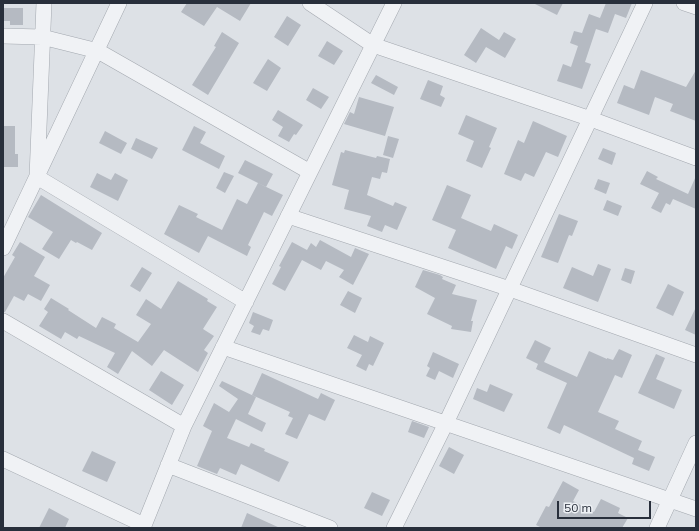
<!DOCTYPE html>
<html>
<head>
<meta charset="utf-8">
<style>
  body { margin:0 }
  #map { position:relative; width:699px; height:531px; overflow:hidden; background:#dde1e6; font-family:Mulish,sans-serif }
  canvas { display:block }
  .frame { position:absolute; inset:0; border:4px solid #282f3b; pointer-events:none }
  .scale { position:absolute; left:557px; top:501px; width:94px; height:18px; box-sizing:border-box; border:2px solid #282f3b; border-top:0; padding-left:5px; font-size:12px; line-height:14px; white-space:nowrap; color:#282f3b; -webkit-text-stroke:3px #edf0f4; paint-order:stroke }
</style>
</head>
<body>
<div id="map">
<canvas width="699" height="531"></canvas>
<div class="frame"></div>
<div class="scale">50 m</div>
</div>
<script>
const g = document.querySelector('canvas').getContext('2d');
g.lineJoin = 'round';
function fillPath(path, color) { g.fillStyle = color; g.fill(path, 'evenodd'); }
function stroke(path, color, width, dash) { g.strokeStyle = color; g.lineWidth = width; g.lineCap = dash ? 'butt' : 'round'; g.setLineDash(dash || []); g.stroke(path); }
fillPath(new Path2D(`
  M187,3H251L240,21L217,7L204,26L181,12Z
  M533,3H563L557,15Z
  M606,3H632L626,18L615,14L608,33L596,29L585,62L591,64L582,89L557,81L563,64L571,67L578,46L570,43L574,31L582,33L589,14L600,18Z
  M3,8H23V25H10V21H3Z
  M287,16L301,25L288,46L274,37Z
  M481,28L499,40L504,32L516,39L505,58L486,47L476,63L464,55Z
  M222,32L239,43L208,95L192,85L216,47L214,46Z
  M327,41L343,51L334,65L318,56Z
  M268,59L281,68L267,91L253,83Z
  M641,70L686,87L696,70V121L670,111L673,104L655,97L649,115L617,103L624,85L634,89Z
  M376,75L398,87L394,95L371,83Z
  M428,80L443,86L440,95L445,98L441,107L420,99Z
  M313,88L329,97L321,109L306,100Z
  M359,97L394,107L385,136L344,124L350,112L354,114Z
  M278,110L303,125L296,135L294,134L289,142L278,136L283,127L272,120Z
  M466,115L497,128L489,147L491,148L482,168L466,161L474,141L458,134Z
  M533,121L567,136L558,157L546,152L534,177L525,173L521,181L504,174L518,140L524,143Z
  M3,126H15V154H18V167H3Z
  M194,126L206,132L200,143L225,156L219,169L182,150Z
  M105,131L127,143L121,154L99,143Z
  M388,136L399,139L393,158L383,155Z
  M136,138L158,148L152,159L131,149Z
  M603,148L616,153L612,165L598,159Z
  M345,150L376,158L377,156L390,159L387,173L382,172L380,179L372,177L367,195L393,206L395,202L407,207L397,230L385,225L382,232L367,226L371,216L344,209L349,190L332,185L341,152L344,153Z
  M245,160L273,174L266,187L238,173Z
  M647,171L658,177L656,179L688,194L696,176V209L673,199L670,205L666,203L661,213L651,208L659,193L640,184Z
  M224,172L234,176L225,193L216,188Z
  M97,173L111,180L115,173L128,180L118,201L90,187Z
  M598,179L610,183L606,194L594,189Z
  M258,183L283,195L272,216L264,212L248,245L251,247L247,256L208,236L199,253L164,234L179,205L198,214L196,217L222,230L237,199L247,204Z
  M447,185L471,195L461,218L491,231L494,224L518,235L512,249L506,246L496,269L448,248L456,230L432,220Z
  M41,195L102,233L92,250L77,242L76,243L71,240L59,259L42,249L53,232L28,217Z
  M607,200L622,206L618,216L603,210Z
  M559,214L578,221L572,236L569,235L558,263L541,257Z
  M320,240L351,257L355,248L369,254L353,285L339,277L344,270L326,261L321,270L302,260L285,291L272,284L281,267L279,266L292,242L307,250L311,243L316,247Z
  M20,242L45,257L34,276L50,285L41,301L28,294L24,301L14,296L5,312H3V278L15,257L12,255Z
  M598,264L611,269L598,302L563,288L572,267L593,276Z
  M142,267L152,273L140,292L130,286Z
  M625,268L635,271L631,284L621,280Z
  M423,270L440,275L443,277L442,279L456,285L452,294L477,300L471,321H473L471,332L451,329L452,326L427,314L435,298L415,287Z
  M178,281L208,299L207,301L217,307L203,329L214,336L204,350L208,353L198,372L164,350L152,366L132,351L118,374L107,367L115,353L79,336L77,339L65,332L61,339L39,326L48,312L44,309L51,298L69,309L68,310L96,328L102,317L116,324L114,328L138,342L151,324L136,315L146,299L161,309Z
  M668,284L684,292L673,316L656,308Z
  M348,291L362,298L355,313L340,305Z
  M696,307V335L685,330Z
  M253,312L273,320L269,331L263,329L260,335L251,332L254,326L249,323Z
  M354,335L368,342L370,336L384,343L373,366L369,364L366,371L356,366L362,355L347,348Z
  M535,340L551,348L544,362L577,377L589,351L607,359V358L613,360L619,349L632,355L622,378L615,375L598,412L619,421L615,429L642,441L638,450L655,457L649,471L632,464L634,458L564,425L560,434L547,428L567,383L536,369L538,364L526,358Z
  M433,352L459,364L453,378L439,371L435,380L426,376L430,368L427,366Z
  M656,354L665,358L656,379L682,390L674,409L638,393Z
  M161,371L184,385L172,405L149,390Z
  M262,373L318,399L321,393L335,400L325,421L309,414L297,439L285,434L293,418L288,416L290,412L252,395Z
  M222,381L256,397L248,414L266,423L262,432L236,419L227,438L249,447L251,443L265,449L264,451L289,462L279,482L241,464L236,475L220,468L217,474L197,466L212,431L203,426L214,403L229,412L238,399L219,386Z
  M490,384L513,394L504,412L473,399L477,388L487,392Z
  M412,421L429,427L424,438L408,432Z
  M449,447L464,455L454,474L439,466Z
  M92,451L116,462L107,482L82,471Z
  M563,481L579,490L573,501L594,512L601,499L620,508L618,513L628,518L622,528H542L536,525L546,506L549,507Z
  M372,492L390,500L382,516L364,508Z
  M49,508L69,519L65,528H39Z
  M247,513L280,528H241Z`), '#b5bac2');
const minor = new Path2D(`
  M44,3L37,177L246,302
  M310,3L373,45L591,119L696,158
  M684,3L696,7
  M3,36L42,37L98,51L310,172
  M288,216L510,289L696,355
  M3,248L119,3
  M3,321L184,426
  M223,347L696,509
  M3,459L144,525
  M168,465L330,528
  M143,528L184,426L394,3
  M394,528L446,423L645,3
  M657,528L696,443`);
stroke(minor, '#a3a8af', 16);
stroke(minor, '#f0f2f5', 15);
</script>
</body>
</html>
